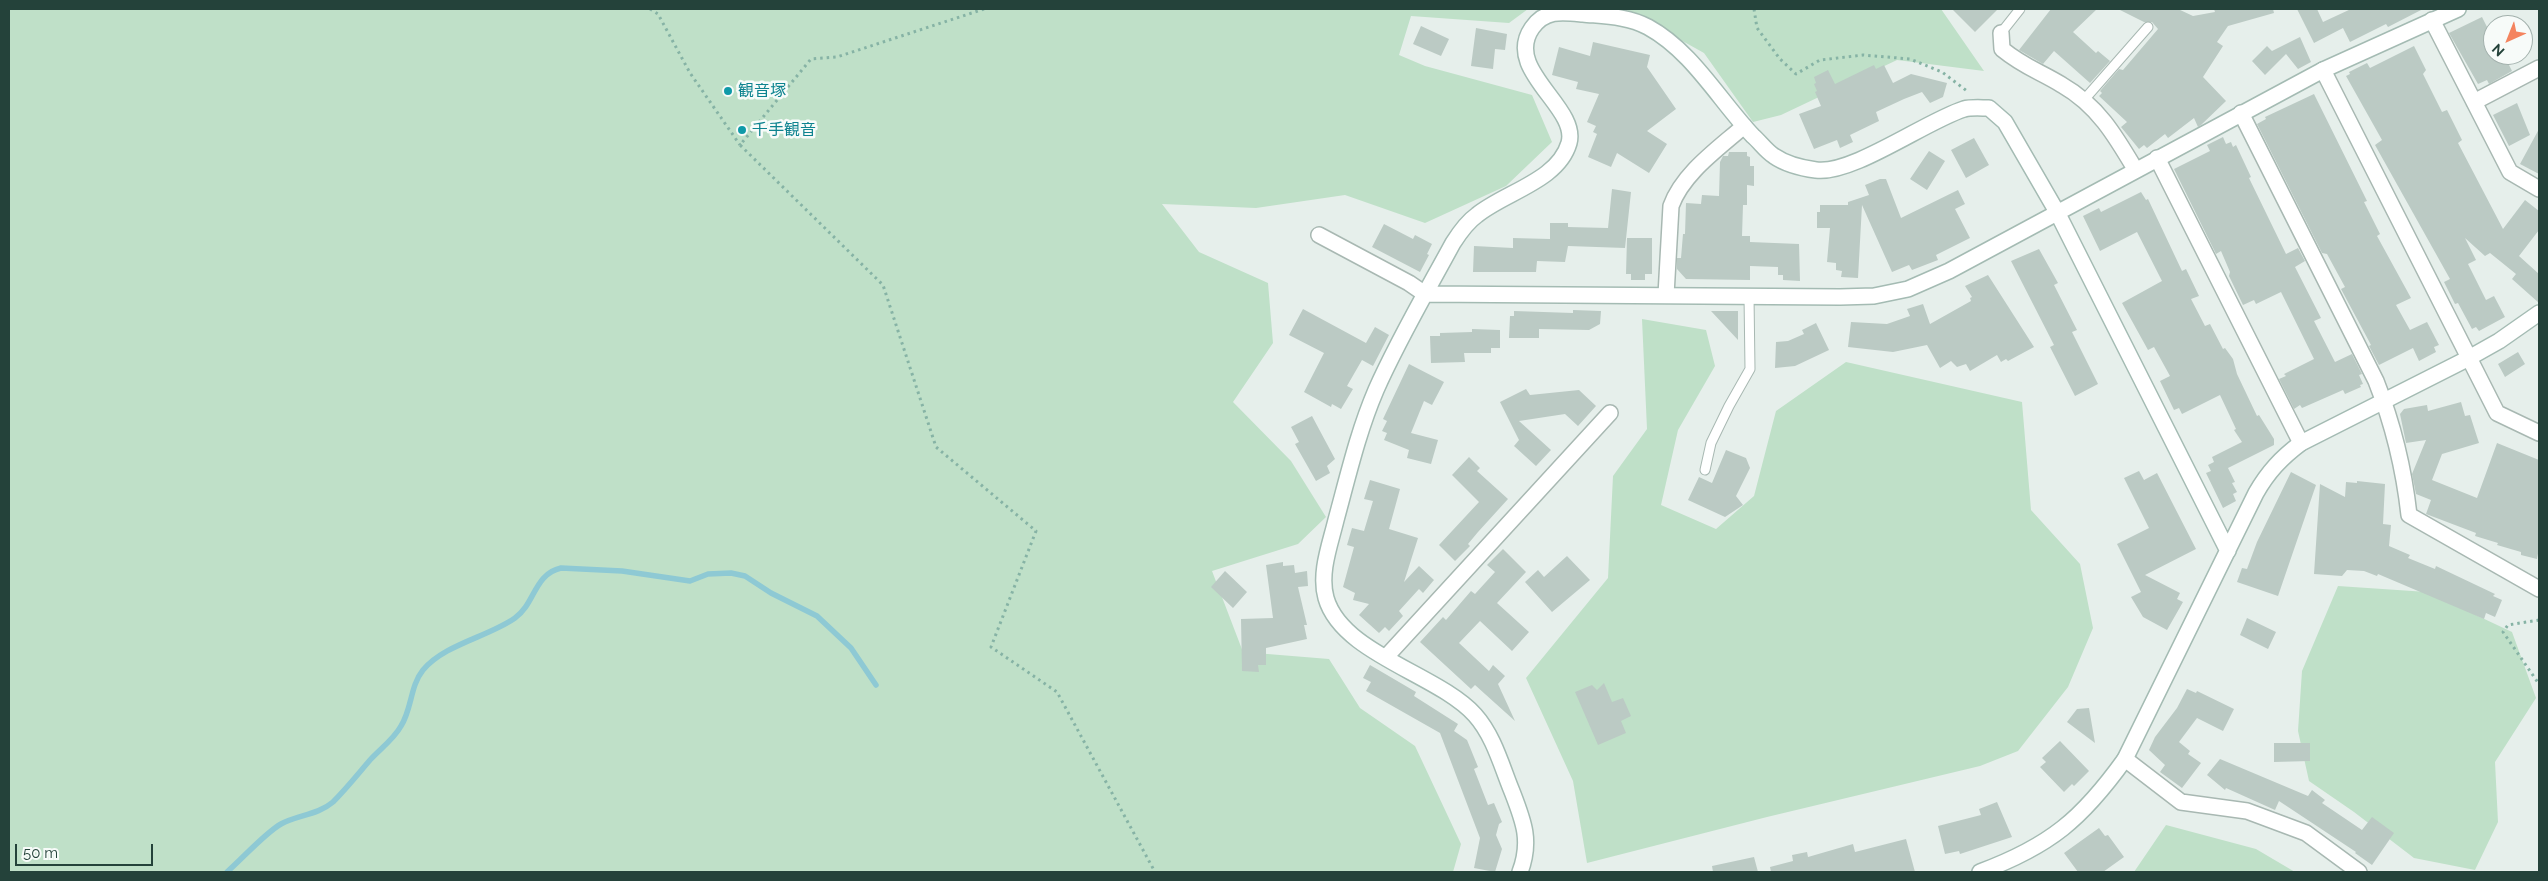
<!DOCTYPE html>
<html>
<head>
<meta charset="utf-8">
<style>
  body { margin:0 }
  #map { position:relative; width:2548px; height:881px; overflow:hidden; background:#e6efeb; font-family:Raleway,sans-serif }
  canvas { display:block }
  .frame { position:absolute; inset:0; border:10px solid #24423a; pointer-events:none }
  .north { position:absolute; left:2483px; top:15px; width:50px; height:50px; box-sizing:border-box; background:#f7fbf9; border:1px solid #a3b1ad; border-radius:50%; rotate:224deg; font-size:14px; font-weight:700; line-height:20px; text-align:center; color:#24423a }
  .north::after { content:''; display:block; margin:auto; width:18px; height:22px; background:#f4845f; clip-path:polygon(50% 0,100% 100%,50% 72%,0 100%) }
  .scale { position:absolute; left:15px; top:844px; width:138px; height:22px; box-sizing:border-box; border:2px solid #24423a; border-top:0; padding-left:6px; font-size:15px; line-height:18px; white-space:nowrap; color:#24423a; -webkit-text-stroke:4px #f7fbf9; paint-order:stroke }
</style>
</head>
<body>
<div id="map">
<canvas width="2548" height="881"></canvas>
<div class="frame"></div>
<div class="north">N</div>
<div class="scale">50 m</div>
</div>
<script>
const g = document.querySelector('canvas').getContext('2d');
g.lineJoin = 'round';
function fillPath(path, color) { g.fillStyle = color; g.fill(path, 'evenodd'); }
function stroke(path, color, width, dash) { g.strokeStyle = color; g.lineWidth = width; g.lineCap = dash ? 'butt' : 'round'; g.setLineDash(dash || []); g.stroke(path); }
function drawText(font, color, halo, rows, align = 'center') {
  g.font = font + ' Raleway,"Noto Sans JP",sans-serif'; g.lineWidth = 5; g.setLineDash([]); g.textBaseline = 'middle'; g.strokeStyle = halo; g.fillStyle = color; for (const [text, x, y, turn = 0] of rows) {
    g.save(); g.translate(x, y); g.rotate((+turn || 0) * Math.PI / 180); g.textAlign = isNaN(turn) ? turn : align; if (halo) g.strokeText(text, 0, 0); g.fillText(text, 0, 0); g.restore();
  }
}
fillPath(new Path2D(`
  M9,9H1528L1509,23L1411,16L1399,55L1425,66L1532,95L1552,142L1506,186L1425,223L1345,195L1256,208L1162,204L1199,252L1268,283L1273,343L1233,402L1291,461L1326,517L1298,544L1212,571L1243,652L1329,659L1360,708L1415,746L1461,844L1453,872H9Z
  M1625,9H1941L1984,71L1897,60L1781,115L1753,122L1704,53Z
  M1642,319L1706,330L1715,366L1678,430L1661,505L1716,529L1754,496L1776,411L1846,362L2022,402L2031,510L2080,564L2093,628L2068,687L2018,751L1980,766L1767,817L1587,863L1573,781L1526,678L1608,578L1613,476L1647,429Z
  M2338,586L2427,592L2512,632L2536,698L2495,762L2498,822L2475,870L2414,858L2354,812L2309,781L2298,731L2302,671Z
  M2166,825L2256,849L2295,872H2134Z`), '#bfe0c8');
stroke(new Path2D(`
  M227,872C242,859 265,833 281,824C297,815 318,815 333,802C347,788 358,774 370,760C380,749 394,739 401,726C412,709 410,686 423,670C445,644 488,637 515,618C535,604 534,574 561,568L622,571L690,581L708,574L731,573L745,576L771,593L817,616L851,648L876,685`), '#8ec9d4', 5.5);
fillPath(new Path2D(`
  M1952,9H1998L1975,32Z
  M2051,9H2097L2073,32L2096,53L2098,51L2110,61L2090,83L2054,51L2043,64L2019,50Z
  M2118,9H2178L2193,16L2215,12L2214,9H2273L2274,13L2228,26L2217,42L2223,46L2203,77L2226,101L2201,125L2198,127L2194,118L2168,138L2165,134L2147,148L2144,145L2139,149L2121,127L2127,122L2099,96L2102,93L2100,91L2119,69L2123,70L2158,29L2152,22H2144Z
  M2297,9H2317L2323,22L2351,9H2423L2388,27L2386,24L2350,42L2343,28L2314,43Z
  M2482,17L2493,39V55H2504L2512,71L2489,84L2487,80L2478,84L2449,33Z
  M1421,26L1449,39L1441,56L1413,44Z
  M1476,28L1507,34L1505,50L1495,49L1493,69L1471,66Z
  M2300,37L2311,62L2298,69L2286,54L2265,75L2252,61L2267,46L2272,51Z
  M1593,42L1650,55L1647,67L1676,109L1647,131L1667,144L1649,173L1617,153L1611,167L1588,157L1597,134L1593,132L1596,126L1587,122L1599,94L1576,89L1578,82L1552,75L1559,47L1590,56Z
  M2414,46L2426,70L2423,74L2442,112L2447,110L2462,140L2458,143L2503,229L2525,200L2539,211V230L2519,256L2539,274V303L2512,279L2516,274L2490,253L2485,256L2465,238L2476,260L2468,264L2486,300L2494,296L2505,317L2479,331L2476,327L2472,329L2458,303L2455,304L2444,282L2450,279L2375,145L2382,140L2346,76L2350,74L2349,72L2367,63L2370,68Z
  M1874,65L1876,69L1884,65L1893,83L1911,74L1947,83L1943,97L1930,103L1922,92L1904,99L1876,112L1879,121L1850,135L1853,142L1840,148L1837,140L1814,149L1799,114L1821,106L1815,92L1817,91L1814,84L1816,83L1814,77L1828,70L1835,84Z
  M2314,94L2367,201L2364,202L2380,234L2377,236L2411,298L2396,305L2410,330L2427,322L2439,345L2434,347L2436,352L2419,361L2413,348L2379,365L2369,346L2371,345L2341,289L2345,287L2327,254L2322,253L2257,124L2266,119L2265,117Z
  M2517,103L2530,135L2509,146L2493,115Z
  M2539,129V174L2520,164Z
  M2223,137L2226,144L2231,142L2233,147L2236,145L2251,177L2249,178L2286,254L2298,248L2305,261L2295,267L2321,318L2314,321L2335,362L2352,354L2362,374L2359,375L2363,384L2360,385L2361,387L2345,394L2343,390L2302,408L2300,405L2294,409L2279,379L2286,376L2284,374L2314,359L2281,292L2256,304L2254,300L2243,305L2229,276L2230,272L2221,251L2216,254L2174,169L2210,151L2207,145Z
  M1974,138L1989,165L1966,178L1951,150Z
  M1929,151L1945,161L1927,190L1910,179Z
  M1729,152H1747V156L1750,157V166H1754V186L1747,185V205H1743L1742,236H1750V242L1799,244L1800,281L1783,280V275H1778V267L1750,266V280L1686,279L1677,269V258H1681L1683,234H1685L1686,203L1701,204L1702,195L1719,196L1720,162L1723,156H1728Z
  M1880,179H1886L1901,218L1958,190L1965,204L1955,209L1970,238L1936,255L1938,260L1912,270L1909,265L1892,272L1862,205L1858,278L1841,277L1842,271L1836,270V263L1827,262L1830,228H1817V212H1820V205H1848V202L1869,195L1865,185Z
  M1612,189L1631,192L1625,248L1568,246L1565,262L1537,261L1536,272H1473L1474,246L1513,248V238L1550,239V223H1568V227L1608,228Z
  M2141,192L2146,200L2148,199L2182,271L2186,269L2199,296L2191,299L2205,326L2210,324L2223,349L2225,348L2233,359L2237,374L2257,416L2259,415L2274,439V445L2228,468L2235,482L2232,483L2237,492L2233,494L2236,501L2223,508L2206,473L2211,471L2208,465L2214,462L2212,457L2242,442L2234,430L2236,429L2220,395L2182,414L2179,408L2174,410L2160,381L2170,376L2154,347L2148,350L2122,303L2162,281L2137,232L2100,251L2083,216L2099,208L2101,212Z
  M1384,224L1413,239L1415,235L1432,244L1427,254L1429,255L1420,272L1372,247Z
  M1627,238H1652V274H1645V280H1631V274H1626Z
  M2039,249L2058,283L2054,285L2077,330L2072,332L2098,384L2075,396L2050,347L2054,345L2011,261Z
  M1988,275L2034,347L2008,361L2006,359L2001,362L1997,355L1970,371L1966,364L1957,367L1951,361L1940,368L1927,345L1893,352L1848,347L1851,322L1887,324L1910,316L1907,309L1923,304L1930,324L1971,301L1970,298L1972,297L1965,286Z
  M1303,309L1366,343L1375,327L1389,335L1373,366L1362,360L1347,386L1353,389L1341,409L1332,404L1331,407L1304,392L1324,353L1289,335Z
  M1573,310L1601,311L1600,324L1589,330L1539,329V338H1509L1510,316H1514V311L1573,313Z
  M1711,311H1738V340Z
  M1816,323L1829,350L1795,366L1775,368L1776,342L1788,341L1804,334L1802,330Z
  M1472,329L1500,330V348H1491V353H1464L1465,362L1431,363L1430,336H1440V333L1472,332Z
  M2518,352L2525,364L2505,377L2498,364Z
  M1409,364L1444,382L1432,405L1424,401L1411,433L1438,440L1431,464L1407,458L1409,450L1384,440L1387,433L1382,431L1387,421L1383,419Z
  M1526,389L1530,395L1579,390L1596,406L1578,426L1565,414L1519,421L1551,450L1536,466L1514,446L1519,440L1500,402Z
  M2461,402L2465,416L2470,415L2479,443L2442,454L2432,480L2477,498L2497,443L2539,460V548L2537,559L2521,555V552L2497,545L2498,543L2475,536L2476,533L2426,514L2431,500L2416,494L2412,474L2426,440L2406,443L2400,414L2404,409L2427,405L2428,411Z
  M1312,416L1335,459L1327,466L1330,473L1316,481L1295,444L1299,442L1291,427Z
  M1726,450L1746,458L1750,468L1736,496L1743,505L1725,517L1688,500L1699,477L1712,483Z
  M1469,457L1480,468L1477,471L1508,499L1478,532L1468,544L1470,546L1455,561L1439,545L1479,502L1452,475Z
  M2139,471L2144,480L2157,473L2196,549L2145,575L2180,593L2177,599L2183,602L2167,630L2143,617L2131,597L2141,592L2117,544L2149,528L2124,478Z
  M2291,472L2316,485L2278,596L2237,582L2242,568L2247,569L2257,542Z
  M1370,480L1400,489L1389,529L1418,538L1404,582L1419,566L1434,580L1423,593L1419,589L1399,611L1403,616L1389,631L1385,627L1379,633L1359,615L1369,604L1353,600L1355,593L1343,587L1354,547L1347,545L1352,528L1364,531L1373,501L1364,499Z
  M2357,481L2385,484L2383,524L2391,525L2389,546L2410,555L2408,558L2435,569L2436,566L2495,594L2493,596L2502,600L2495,617L2486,613L2484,619L2378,574L2377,576L2364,571L2347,570L2342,576L2314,574L2320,484L2345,497L2346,482L2357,483Z
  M1503,549L1526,572L1497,603L1529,632L1512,651L1480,621L1459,643L1489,671L1493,665L1505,676L1498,684L1515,721L1475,685L1471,689L1420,642L1443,617L1446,620L1471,591L1475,594L1495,572L1487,565Z
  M1567,556L1590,580L1552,612L1525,582L1538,570L1544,577Z
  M1283,562V566L1294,565L1295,573L1307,571L1308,586L1298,587L1307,625H1304L1307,639L1266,648V665H1258L1259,672L1242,671L1241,619L1273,618L1266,565Z
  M1225,571L1247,592L1233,608L1211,587Z
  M2247,618L2276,632L2268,649L2240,635Z
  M1370,665L1416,692L1414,696L1458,724L1454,731L1467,740L1478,767L1474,769L1488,805L1494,803L1502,822L1499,824L1496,835L1502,849L1495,872L1474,868L1480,838L1440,733L1366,691L1371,682L1363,678Z
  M1604,683L1612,702L1623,698L1631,716L1621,721L1626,733L1598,745L1575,692L1592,685L1597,690Z
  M2187,689L2196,693L2197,691L2234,709L2223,731L2197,718L2179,742L2190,751L2188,754L2201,763L2182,788L2160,772L2165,765L2149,750L2155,737L2177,708Z
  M2089,708L2095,743L2067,722L2077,709Z
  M2060,741L2089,771L2074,786L2072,784L2064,792L2040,767L2046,762L2042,758Z
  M2274,743H2310V761L2274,762Z
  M2220,759L2308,796L2312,790L2325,800L2322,803L2362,830L2372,817L2394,833L2372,865L2355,853L2356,852L2279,801L2275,810L2226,788L2225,790L2207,775Z
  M1997,802L2012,837L1960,854L1959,851L1945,854L1938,826L1981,815L1979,809Z
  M2099,828L2105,836L2108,835L2124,857L2103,872H2078L2064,853Z
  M1906,839L1915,872H1771L1770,867L1793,861L1792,855L1807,852L1808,857L1853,844L1855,852Z
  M1754,857L1758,872H1713L1712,866Z`), '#bbcac4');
const lane = new Path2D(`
  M2001,33L2020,9
  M2083,101L2148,27
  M1705,470L1711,443L1729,406L1750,369L1749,296`);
const street = new Path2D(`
  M2432,20L2510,172L2539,189
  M2001,33L2002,49C2024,67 2039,71 2062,85C2097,105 2115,135 2135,169
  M2323,70L2497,413L2539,433
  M2474,102L2539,68
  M2241,113L2376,381C2393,424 2404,470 2409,515L2539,589
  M2157,158L2301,443
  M1319,235L1409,283L1425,294
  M1666,295L1671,206C1683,173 1718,149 1744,126
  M1386,657L1610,413
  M2125,759L2181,802L2247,811L2306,833L2359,872`);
const secondary = new Path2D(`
  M1425,294L1840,297L1874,296L1908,289L1949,271L2323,70L2458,9
  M1520,872C1532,840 1523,820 1511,789C1501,764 1493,735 1475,715C1438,674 1342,654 1326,598C1319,573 1330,545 1336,520C1348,476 1358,432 1376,390C1398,340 1427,291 1453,243C1460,232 1467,222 1477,215C1505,192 1558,181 1569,143C1579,107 1503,70 1532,28C1545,9 1563,12 1583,14C1604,16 1628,16 1648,27C1692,51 1719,100 1753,136C1760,142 1766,151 1774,156C1787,165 1801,168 1816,170C1852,175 1926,121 1964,109C1971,107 1981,108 1989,108L2005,122L2057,212L2228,551
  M1980,872C2050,846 2082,819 2125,759L2256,493C2268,472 2281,458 2301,443L2467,359L2499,341L2539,313`);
stroke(lane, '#a8b8b2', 11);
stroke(street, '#a8b8b2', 18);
stroke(secondary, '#a4bbb3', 18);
stroke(new Path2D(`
  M650,9L658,14L690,73L740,145
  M984,9L837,57L811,59L740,145L883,285L936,447L1036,531L991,647L1057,692L1155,872
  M1754,9L1757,28L1780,59L1796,74L1820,60L1863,55L1910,59L1942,72L1967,91
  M2539,620L2508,625L2503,632L2539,684`), '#86b3a5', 3, [2.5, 4]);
stroke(lane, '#fff', 9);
stroke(street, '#fff', 15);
stroke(secondary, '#fff', 15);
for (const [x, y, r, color] of [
  [728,91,5,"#0f9aa8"],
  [742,130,5,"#0f9aa8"]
]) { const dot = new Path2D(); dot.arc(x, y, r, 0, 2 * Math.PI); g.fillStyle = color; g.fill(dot); stroke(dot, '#f7fbf9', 2); }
drawText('16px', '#0d838f', '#f7fbf9', [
  ["観音塚",738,91],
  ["千手観音",752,130]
], 'left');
</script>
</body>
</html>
